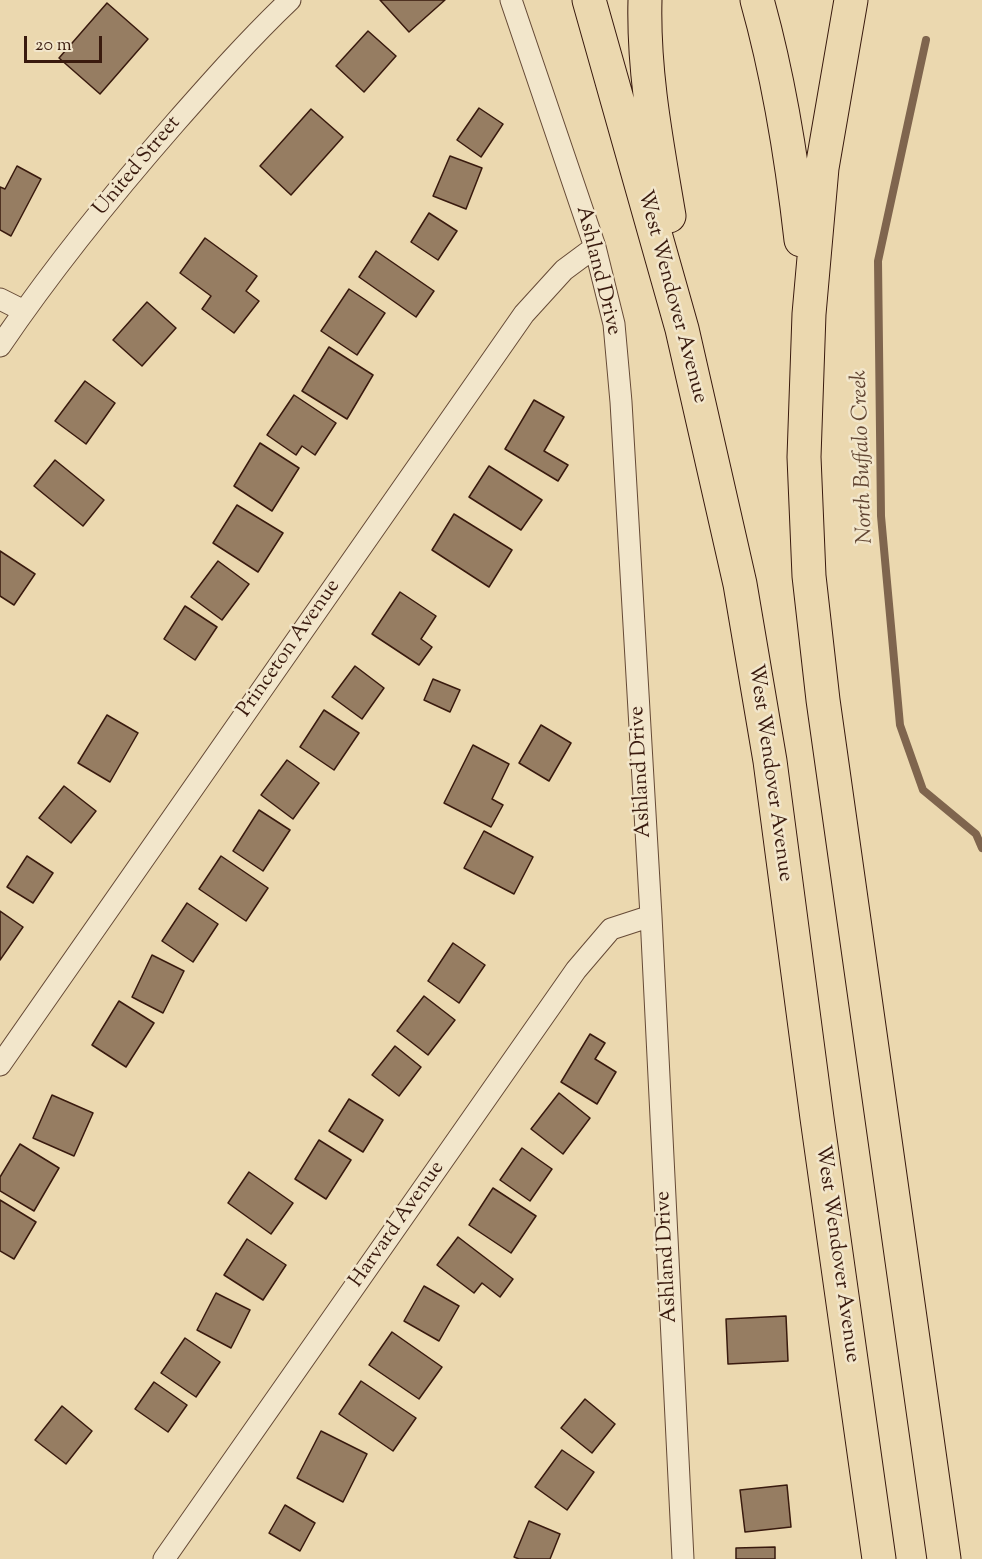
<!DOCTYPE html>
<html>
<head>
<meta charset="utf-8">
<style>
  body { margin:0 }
  #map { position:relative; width:982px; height:1559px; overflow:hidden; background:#ebd8af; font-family:"Sorts Mill Goudy",serif }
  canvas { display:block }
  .scale { position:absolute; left:24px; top:36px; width:78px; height:27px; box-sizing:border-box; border:3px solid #391a0e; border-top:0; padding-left:8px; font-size:18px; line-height:21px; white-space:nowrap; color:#391a0e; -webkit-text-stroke:4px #f2e6cb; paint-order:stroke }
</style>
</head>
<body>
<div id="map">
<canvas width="982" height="1559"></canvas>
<div class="scale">20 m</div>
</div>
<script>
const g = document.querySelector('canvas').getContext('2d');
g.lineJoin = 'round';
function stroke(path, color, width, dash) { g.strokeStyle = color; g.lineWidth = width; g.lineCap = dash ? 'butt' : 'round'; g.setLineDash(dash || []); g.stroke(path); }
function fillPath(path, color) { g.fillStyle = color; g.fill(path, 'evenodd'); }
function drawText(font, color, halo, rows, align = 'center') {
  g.font = font + ' "Sorts Mill Goudy",serif'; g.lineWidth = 5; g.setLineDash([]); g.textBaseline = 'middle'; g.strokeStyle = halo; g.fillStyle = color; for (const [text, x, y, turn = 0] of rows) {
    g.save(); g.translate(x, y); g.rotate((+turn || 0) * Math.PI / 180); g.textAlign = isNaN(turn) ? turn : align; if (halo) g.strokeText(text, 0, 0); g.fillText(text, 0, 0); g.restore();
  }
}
stroke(new Path2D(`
  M926,40L878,261L881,516L900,725L923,790L976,834L982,848`), '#7f654e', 8);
const building = new Path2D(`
  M380,0H445L409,32Z
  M107,3L148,39L100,94L59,58Z
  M368,31L396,56L364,92L336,66Z
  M479,108L503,124L481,157L457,140Z
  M311,109L343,137L291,195L260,166Z
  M450,156L482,168L466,209L433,196Z
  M17,166L41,179L11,236L0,230V187L5,189Z
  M429,213L457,231L438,260L411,242Z
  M205,238L257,276L246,291L259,301L234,333L202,309L211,296L180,273Z
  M376,251L434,291L416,317L359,277Z
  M349,289L385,313L357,355L321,331Z
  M147,302L176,328L142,366L113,340Z
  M329,347L373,375L347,419L302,391Z
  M85,381L115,403L86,444L55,421Z
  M294,395L336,423L315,455L302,446L296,455L267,435Z
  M534,400L564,417L544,451L568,465L558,481L505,449Z
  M260,443L299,468L272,511L234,486Z
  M55,460L104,500L83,526L34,486Z
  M489,466L542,500L521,530L469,497Z
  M237,505L283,533L258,572L213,543Z
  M454,514L512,550L489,587L432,550Z
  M0,551L35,574L14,605L0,596Z
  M218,561L249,584L222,620L191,597Z
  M400,592L436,616L421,639L432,647L419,665L372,634Z
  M185,606L217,627L195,660L164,639Z
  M355,666L384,688L362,719L332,697Z
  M433,679L460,690L450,712L424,700Z
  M324,710L359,733L334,770L300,747Z
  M107,715L138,733L110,782L78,763Z
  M541,725L571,743L549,781L519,763Z
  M473,745L509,764L492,799L503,805L491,827L444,803Z
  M287,760L319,783L293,819L261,795Z
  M64,786L96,811L71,843L39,818Z
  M259,810L290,830L263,871L233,851Z
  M484,831L533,857L514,894L464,868Z
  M27,856L53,873L33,903L7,887Z
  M221,856L268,888L246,921L199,889Z
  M187,903L218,924L193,962L162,941Z
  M0,911L23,927L0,960Z
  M453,943L485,965L459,1003L428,981Z
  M152,955L184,971L163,1013L132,997Z
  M424,996L455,1020L428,1055L397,1031Z
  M119,1001L154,1023L126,1067L92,1045Z
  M590,1034L605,1043L595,1059L616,1072L597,1104L561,1082Z
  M395,1046L421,1067L399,1096L372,1075Z
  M559,1093L590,1118L563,1154L531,1129Z
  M52,1095L93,1113L74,1156L33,1138Z
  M349,1099L383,1120L363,1152L329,1131Z
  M319,1140L351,1160L326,1199L295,1179Z
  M20,1144L59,1168L34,1211L0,1191V1177Z
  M522,1148L552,1169L530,1201L500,1180Z
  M249,1172L293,1203L271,1234L228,1203Z
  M493,1188L536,1216L511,1253L469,1225Z
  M0,1200L36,1222L14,1259L0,1251Z
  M458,1237L513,1279L500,1297L482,1283L474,1293L437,1265Z
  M247,1239L286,1265L263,1300L224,1275Z
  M424,1286L459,1306L439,1341L404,1321Z
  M216,1293L250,1310L231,1348L197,1330Z
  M786,1316L788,1361L728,1364L726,1319Z
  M392,1332L442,1367L419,1399L369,1365Z
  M185,1338L220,1362L196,1397L161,1373Z
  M361,1381L416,1418L393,1451L339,1414Z
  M154,1382L187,1405L168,1432L135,1409Z
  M585,1399L615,1424L592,1453L561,1428Z
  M62,1406L92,1431L66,1464L35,1440Z
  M321,1431L367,1454L343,1502L297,1478Z
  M562,1450L594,1472L567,1510L535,1487Z
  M787,1485L791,1527L745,1532L740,1490Z
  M285,1505L315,1523L300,1551L269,1533Z
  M529,1521L560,1534L550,1559H519L514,1557Z
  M775,1547V1559H736V1548Z`);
fillPath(building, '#967d62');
stroke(building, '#391a0e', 1.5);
const street = new Path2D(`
  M511,0L595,247L614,324L621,402L651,916L683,1559
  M0,299L24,311
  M0,346C53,268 113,194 175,123C212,81 249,39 290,0
  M0,1065L524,314L564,270L595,247
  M164,1559L576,970L611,929L651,916`);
const highway = new Path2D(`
  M589,0L682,329L740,584L770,761L817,1118L879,1559
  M645,0C643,73 657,144 669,216
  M757,0C779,78 792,160 801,240
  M851,0L822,168L809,314L804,457L809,576L823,700L944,1559`);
stroke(street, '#664a36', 23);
stroke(highway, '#391a0e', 35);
stroke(street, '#f2e6cb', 21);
stroke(highway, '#ebd8af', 33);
drawText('21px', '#391a0e', '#f2e6cb', [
  ["United Street",138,167,-50],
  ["Ashland Drive",597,271,76],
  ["West Wendover Avenue",671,297,75],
  ["Princeton Avenue",290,649,-55],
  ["Ashland Drive",642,772,-93],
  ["West Wendover Avenue",769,773,82],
  ["Harvard Avenue",398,1225,-55],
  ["West Wendover Avenue",836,1254,82],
  ["Ashland Drive",668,1257,-93]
]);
drawText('italic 22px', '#624633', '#f2e6cb', [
  ["North Buffalo Creek",864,457,-92]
]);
</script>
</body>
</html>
